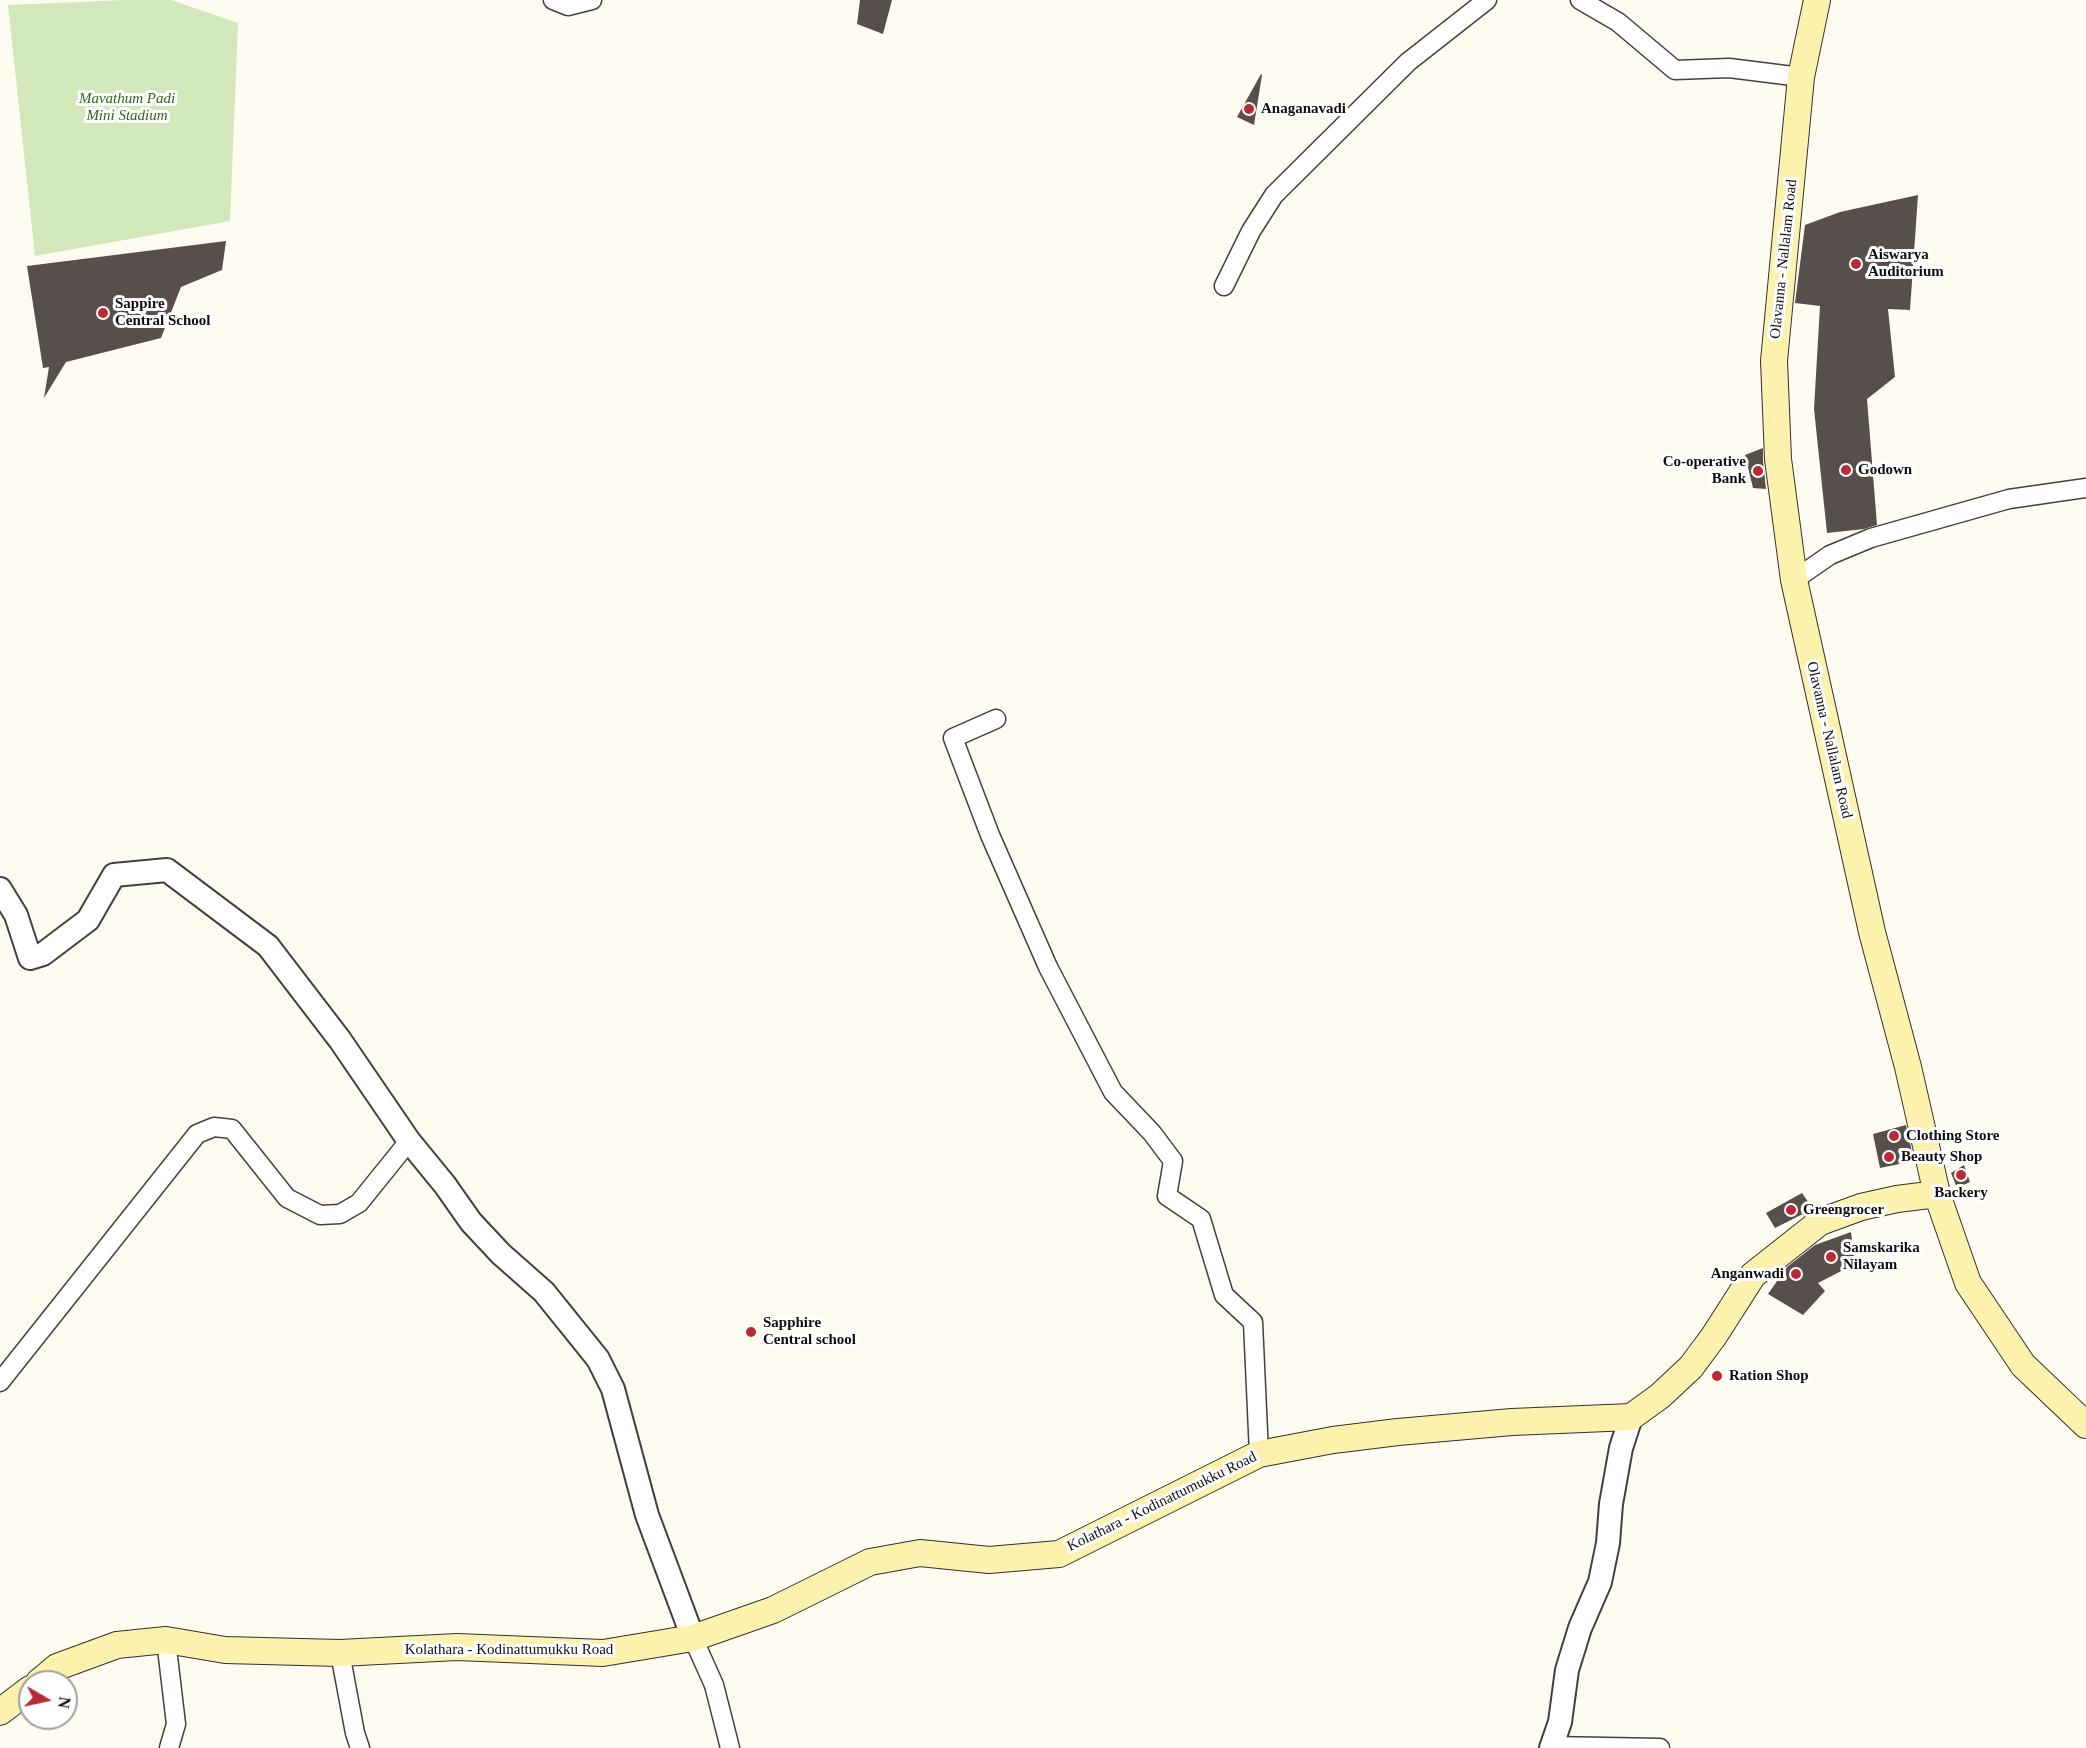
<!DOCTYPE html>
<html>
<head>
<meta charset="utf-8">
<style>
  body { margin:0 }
  #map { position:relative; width:2086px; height:1748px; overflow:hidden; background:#fefbf0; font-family:Georgia,serif }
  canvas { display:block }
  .north { position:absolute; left:18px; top:1670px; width:60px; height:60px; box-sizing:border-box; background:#fff; border:2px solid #9f9f9f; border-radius:50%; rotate:99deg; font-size:16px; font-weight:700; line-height:24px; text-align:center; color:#0e0e0e }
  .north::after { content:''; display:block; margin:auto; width:21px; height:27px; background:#ba2a35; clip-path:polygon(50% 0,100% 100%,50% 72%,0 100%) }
</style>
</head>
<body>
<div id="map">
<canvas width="2086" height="1748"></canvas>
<div class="north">N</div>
</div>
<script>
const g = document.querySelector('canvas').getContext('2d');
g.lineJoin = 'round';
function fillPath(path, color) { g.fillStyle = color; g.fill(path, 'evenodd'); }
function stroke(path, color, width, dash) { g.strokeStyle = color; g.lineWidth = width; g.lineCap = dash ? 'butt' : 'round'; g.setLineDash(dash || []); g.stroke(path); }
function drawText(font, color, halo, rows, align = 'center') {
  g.font = font + ' Georgia,serif'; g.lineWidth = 6; g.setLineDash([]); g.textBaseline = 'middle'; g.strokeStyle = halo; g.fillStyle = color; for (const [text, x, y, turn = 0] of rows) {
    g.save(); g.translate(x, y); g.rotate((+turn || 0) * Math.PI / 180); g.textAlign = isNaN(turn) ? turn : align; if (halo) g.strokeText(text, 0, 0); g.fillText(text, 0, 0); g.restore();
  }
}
fillPath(new Path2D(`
  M125,0H171L238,23L230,221L35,256L8,5Z`), '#d3e8ba');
fillPath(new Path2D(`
  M860,0H892L883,34L857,24Z
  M1261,74L1262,75L1254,125L1237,117Z
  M1918,195L1910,310L1888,309L1895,377L1867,399L1877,525L1864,529L1827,533L1814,409L1820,306L1795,303L1805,225L1840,212Z
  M226,241L222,270L181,287L161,338L66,362L44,398L49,367L43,368L27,266Z
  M1763,448V461L1766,489L1753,488L1745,455Z
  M1906,1125L1914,1161L1880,1168L1873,1134Z
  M1964,1165L1970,1182L1957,1188L1951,1173Z
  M1802,1193L1813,1209L1775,1228L1766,1213Z
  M1851,1232L1855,1264L1818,1283L1825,1291L1803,1315L1768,1294L1787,1267L1815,1245Z`), '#574f4b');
const minor = new Path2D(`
  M553,0L568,6L592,0
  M1580,0L1618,22L1675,70L1729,68L1801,77
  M1224,286L1251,231L1274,195L1408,62L1487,0
  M1794,580L1830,555L1871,538L2009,499L2086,488
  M996,719L953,738L990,835L1048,967L1113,1092L1152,1133L1173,1161L1167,1196L1201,1219L1224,1295L1253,1322L1259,1454
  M0,1382L197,1134L214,1127L232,1129L287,1198L320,1215L340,1214L359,1203L409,1141
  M693,1638L714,1685L730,1748
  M166,1640L176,1724L169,1748
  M340,1653L355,1733L360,1748
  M1551,1746L1660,1748`);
const tertiary = new Path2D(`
  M0,889L16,915L30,958L43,954L88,920L114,875L167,870L268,946L340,1040L409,1141L445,1185L471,1222L501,1254L544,1292L598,1359L613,1389L647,1515L693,1638
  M1551,1748L1560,1722L1567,1670L1580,1628L1600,1582L1608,1543L1611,1504L1621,1448L1631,1417`);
const secondary = new Path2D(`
  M1817,0L1801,77L1774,361L1778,459L1794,580L1872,932L1908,1067L1937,1194L1968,1283L2023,1365L2086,1425
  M39,1682L57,1667L117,1645L166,1640L225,1650L340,1653L457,1647L603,1653L693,1638L773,1610L870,1562L920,1553L989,1560L1059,1554L1259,1454L1333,1440L1398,1432L1512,1422L1631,1417L1660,1396L1691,1367L1714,1336L1753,1275L1820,1222L1861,1207L1897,1199L1937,1194
  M0,1712L30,1689`);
stroke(minor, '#414141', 21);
stroke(tertiary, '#414141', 26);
stroke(secondary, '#303030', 28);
stroke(minor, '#fff', 18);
stroke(tertiary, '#fff', 22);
stroke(secondary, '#fcf1ad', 26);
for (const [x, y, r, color] of [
  [1249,109,6,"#ba2a35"],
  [1856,264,6,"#ba2a35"],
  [103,313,6,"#ba2a35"],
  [1846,470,6,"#ba2a35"],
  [1758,471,6,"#ba2a35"],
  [1894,1136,6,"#ba2a35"],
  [1889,1157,6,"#ba2a35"],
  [1961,1175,6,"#ba2a35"],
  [1791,1210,6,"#ba2a35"],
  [1831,1257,6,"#ba2a35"],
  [1796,1274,6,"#ba2a35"],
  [751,1332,6,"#ba2a35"],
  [1717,1376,6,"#ba2a35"]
]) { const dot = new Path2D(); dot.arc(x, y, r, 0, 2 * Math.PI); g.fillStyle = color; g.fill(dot); stroke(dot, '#fff', 2); }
drawText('italic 15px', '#306420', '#fff', [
  ["Mavathum Padi",127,99],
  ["Mini Stadium",127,116]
]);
drawText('bold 15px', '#0e0e0e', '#fff', [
  ["Anaganavadi",1261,109],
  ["Aiswarya",1868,255],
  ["Auditorium",1868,272],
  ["Sappire",115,304],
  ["Central School",115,321],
  ["Co-operative",1746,462,"right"],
  ["Bank",1746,479,"right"],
  ["Godown",1858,470],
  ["Clothing Store",1906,1136],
  ["Beauty Shop",1901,1157],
  ["Backery",1961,1193,"center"],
  ["Greengrocer",1803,1210],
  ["Samskarika",1843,1248],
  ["Nilayam",1843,1265],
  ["Anganwadi",1784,1274,"right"],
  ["Sapphire",763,1323],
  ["Central school",763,1340],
  ["Ration Shop",1729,1376]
], 'left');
drawText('15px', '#0e0e0e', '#fff', [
  ["Olavanna - Nallalam Road",1784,259,-84],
  ["Olavanna - Nallalam Road",1829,740,77],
  ["Kolathara - Kodinattumukku Road",1162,1502,-26],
  ["Kolathara - Kodinattumukku Road",509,1650]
]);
</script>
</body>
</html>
